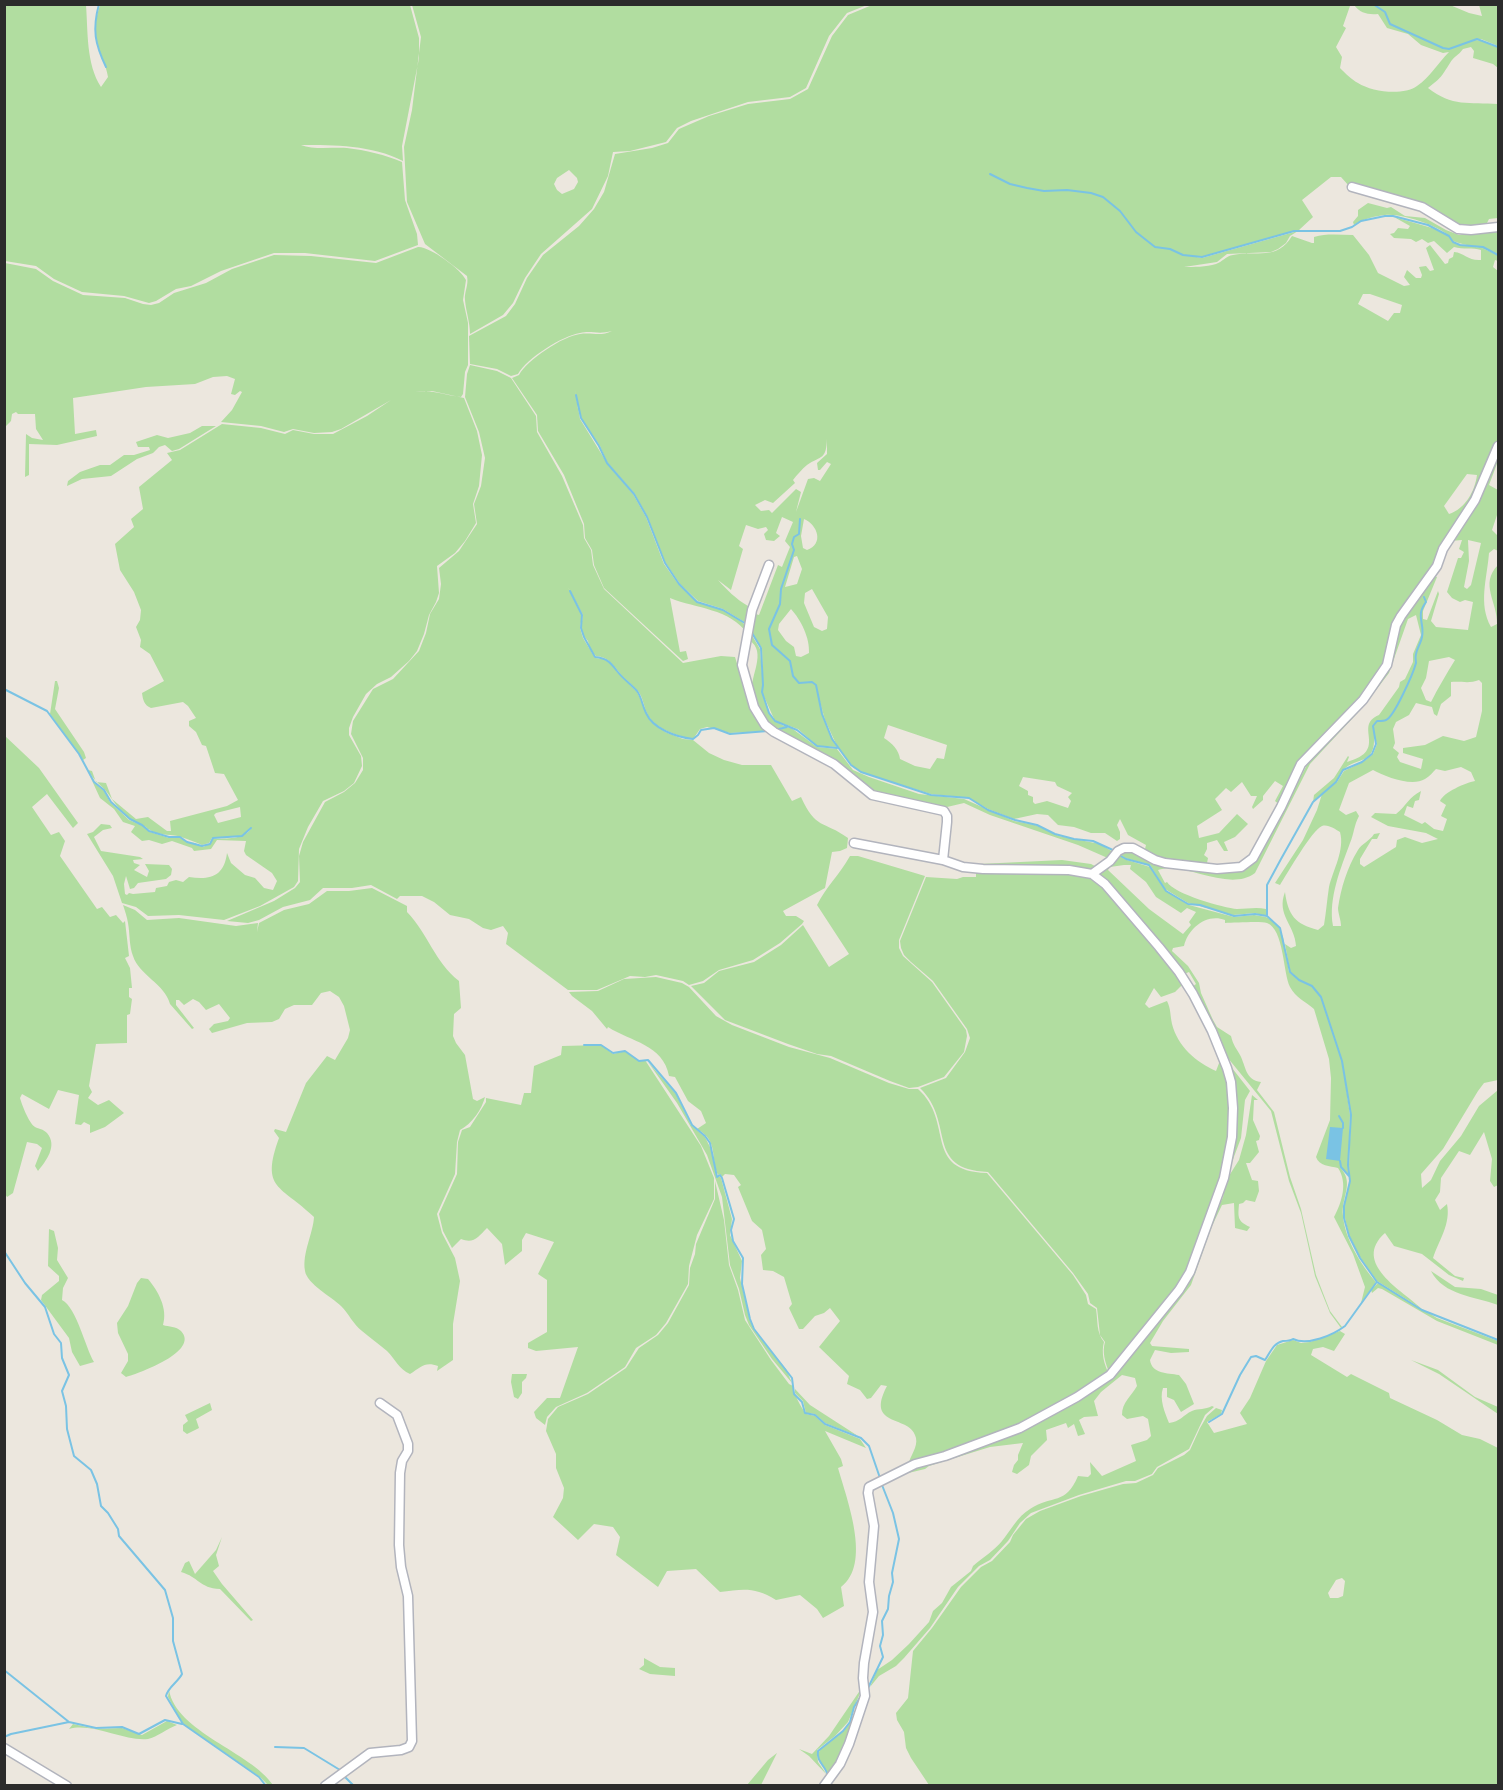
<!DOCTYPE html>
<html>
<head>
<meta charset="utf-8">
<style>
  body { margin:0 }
  #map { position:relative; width:1503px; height:1790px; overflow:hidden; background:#ece7de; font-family:"Alegreya Sans",sans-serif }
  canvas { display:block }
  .frame { position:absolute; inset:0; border:6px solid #2b2b2b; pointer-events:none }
</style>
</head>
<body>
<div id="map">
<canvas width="1503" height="1790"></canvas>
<div class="frame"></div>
</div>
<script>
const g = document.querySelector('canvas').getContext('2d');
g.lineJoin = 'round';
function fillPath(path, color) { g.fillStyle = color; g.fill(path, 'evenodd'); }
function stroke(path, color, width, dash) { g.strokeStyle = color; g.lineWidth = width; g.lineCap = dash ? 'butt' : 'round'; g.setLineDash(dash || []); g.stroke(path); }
fillPath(new Path2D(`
  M4,5H86C88,31 86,64 101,87L108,77C106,64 99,52 96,39C93,28 97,15 100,5H410L419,38V58L402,146L403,161C372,145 334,145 301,145C313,150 333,147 347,148C365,150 386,155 402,162L405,200L417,234L418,245L375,261L305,253H274L221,271L191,286L176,289L156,301L149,303L124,296L82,292L54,279L36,266L5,261Z
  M412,5V4L867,5L847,13L829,36L806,88L790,97L748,102L691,121L677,128L666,142L630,151L613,152L608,176L592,209L541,254L525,278L513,303L503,315L470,334C470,322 466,312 465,300C464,292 469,285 467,276L425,244L407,202L404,147L412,110L421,37ZM569,170L577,178L578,182L574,189L562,194L557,190L554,184L557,178Z
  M872,5H1353L1350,6L1343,26L1346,28L1336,47L1342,57L1340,68C1345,73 1352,80 1358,83C1372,92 1403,96 1417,86C1430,77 1438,63 1449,52L1443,53L1421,45L1408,34L1387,28L1378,14C1368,15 1360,13 1354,5H1450L1469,13L1482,16L1479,5H1498V46L1481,39L1473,40C1482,39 1489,45 1498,47V68L1493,64L1473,58L1474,51L1471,47L1463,49C1459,55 1453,57 1450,63C1441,77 1442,77 1428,88C1452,107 1469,102 1498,104V218L1489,219L1485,227L1460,228L1430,210L1349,186L1341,177H1331L1302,200L1313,217L1299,230L1201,257L1185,255L1202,258L1298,231L1290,236L1286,243L1278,249L1271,252L1227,254L1217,262L1184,267C1194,267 1206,267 1216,264C1222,262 1226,256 1233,255C1257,250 1277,261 1292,236L1312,243H1314V237C1327,233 1340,235 1353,235L1369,255L1378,273L1404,286L1410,285L1404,277L1407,270L1416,278H1421L1422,275L1419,267L1426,266L1430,271L1434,270L1426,248L1430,245L1445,264L1448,263L1449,259L1453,257L1454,252C1465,253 1468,261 1481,260V250C1473,247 1463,250 1454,247L1447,253L1434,241L1428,243L1422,239L1416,242L1411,239L1394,238L1390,234L1394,233L1398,228L1408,229L1410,226L1394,217L1432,228L1448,235L1456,244L1482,248L1498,255V261L1495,260L1493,267L1498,271V443L1437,566L1406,605L1386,664L1372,686L1307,756L1281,806L1275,801L1283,786L1275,781L1263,796V800L1253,809L1252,807L1257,796H1251L1242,782L1231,792L1226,788L1215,799L1222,810L1197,826L1199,838L1219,833L1237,814L1248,824L1235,837L1224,842L1228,851H1224L1217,840L1207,843V849L1204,855L1208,858L1207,863L1165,861L1144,853L1146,845L1128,835L1120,819L1117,825L1120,832V839L1117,841L1105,833H1091L1074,827L1058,825L1048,815L1037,814L1014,819L988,809L969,798L931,794L869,775L854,768L837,746L825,720L819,698L825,722L837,747L817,746L798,729L775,721L762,692C768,709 768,720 787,727L773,729C763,719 754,707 752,693C749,677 768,652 749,640L750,632L760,649L763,686L762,648L753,636L751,628L752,613L759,615L778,565L782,567L790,547L785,541L793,522L782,517L776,533L780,536L774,541L766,540L764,534L768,530L766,527L758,529L746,525L739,546L743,549L731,590L718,580C727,590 736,599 748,606L747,610L751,612L746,623L723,609L698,601L680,584L665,562L647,516L634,493L607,462L600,446L583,421L578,409L575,390L580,419L607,463L633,494L646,517L664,564L679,585L697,602L723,610L738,619L749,628L748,634C729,608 697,609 670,598L680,652L686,651L688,659L683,661L604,588L594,565L592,550L585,538L584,524L564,475L538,431L537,415L512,378L519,375C527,360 563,336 580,334C592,332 600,337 612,331C597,335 592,330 580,333C562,336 527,358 518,374L511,376L497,369L470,364L469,336L506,316L515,304L527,278L543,255L579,226L594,209L604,192L615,154L652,148L668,143L679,129L709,116L748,104L790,99L808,89L832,36L848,15ZM1363,294H1370L1402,305L1400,313H1394L1388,321L1358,304ZM827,439V454L817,463L818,470H820L827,462L831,464L820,481L814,478L808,479L796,512L801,492L796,489L772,513L769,510L761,511L755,505L765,500L773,503L795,483L793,480C797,475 802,469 807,465C822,455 826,460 827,439ZM1467,474L1477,475C1475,491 1465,509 1449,514L1444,506ZM804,519C818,525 824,544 807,550L803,548L801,536ZM797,556L802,569L797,584L785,587L794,557ZM812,589L828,617L827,629L822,631L814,627L804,603L805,593ZM791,609C801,620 810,638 809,653L801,657L796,656L794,647L786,641L778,630L779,624ZM888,725L947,745L944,759L937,758L930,769L915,766L900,759C899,750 892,743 884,738ZM1023,777L1055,782L1057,786L1072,793L1068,797L1071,801L1068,808L1047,801L1035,804L1033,802V797L1028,795V791L1019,786Z
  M1368,203L1387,208L1391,207L1405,216L1425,218L1446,230L1459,235L1498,228V254C1483,246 1469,247 1453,241C1446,227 1401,213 1385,215C1375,216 1362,219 1354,225L1353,222L1358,216V210Z
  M418,247C429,246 461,269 466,280L463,300L468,323V365L465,372L463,394L461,397C443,395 433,389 415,392L432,391L464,398L477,431L482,455L479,486L473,504L476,523L465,541L455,553L437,566L439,593L436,602L429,615L424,634L417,651L409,661L391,677L377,684L366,694L353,717L349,728V735L361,756L362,766L354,783L344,791L323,801L308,827L299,849L298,881L294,887L260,906L224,920L179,915L148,916L136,907L122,903L113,876L87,834L93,832L101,824L110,825L112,828L103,830L94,837L101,851L140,857L143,859L133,860L134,863L140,865L134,870L147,877L149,871L145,864L169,865L172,869L171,875L166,879L138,883L134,888L130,889L126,876L124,884L125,894L127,895L129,893L133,894L155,892L156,888L167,886L169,882L176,880L183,882L189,877C210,880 224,877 227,853L231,863L245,875L255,878L264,888L273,890L277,881L272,873L246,855L244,851L246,841L217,840L211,849L194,851L192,848L172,841L162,844L149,840L142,841L131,832L135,826L123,822L114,809L100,798L88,772L93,782L104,791L110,802L129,820L146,827L150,832L169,838L180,837L187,842L195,843L203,847L210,844L213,839C228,838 242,840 252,828L241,836L212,838L209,843L202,845C195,842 188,839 181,837C174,834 159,836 150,830C144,826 136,823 130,818C120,812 113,800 106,791C99,783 94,781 88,770L92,771L96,782L106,783L112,799L136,819L148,817L167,831H171L170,821L227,806L238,800L224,774L215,773L206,746L202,745L196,732L189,726V721L196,718L188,706L183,702L151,708C144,705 143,700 142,693L164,681L150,654L140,647L141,640L136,627L140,620L141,610L134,592L120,570L115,544L134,527L131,519L143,509L139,487L172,460L167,453L180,450L222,424L261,428L285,434L293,430L314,434H333L367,416L391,400L341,429L332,432L314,433L293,429L284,432L261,426L221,422L232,410L242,392L240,391L235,395L231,394L235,379L227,376L213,377L195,384L146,387L73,398L75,434L96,430L97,436L57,445L29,444V475L25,477L26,434L32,438L43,440L36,429L35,414H18L16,412L12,414L11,421L5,427V263L36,269L53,281L83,295L125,298L143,304L151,305L159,303L174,293L206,283L232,269L274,255L311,256L376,263ZM240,807L241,817L218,823L214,815L216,813Z
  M470,365L497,371L511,378L536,416L537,432L562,476L583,525L584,538L591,550L593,565L604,589L683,663L721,656L735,657L753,715L767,731L730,733L707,727L700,729L693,739C677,736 652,728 646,711C643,703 643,697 637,690C631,683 623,678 618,671C611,662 607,657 596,656L590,650L588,641L584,636L581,628L583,615L568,587L582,615L580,628L583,638L595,658L604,659L614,666L617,672L637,692L650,719L665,732L683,739L693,740L709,753L724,760L742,765H771L792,801L801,797C816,830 823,820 848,838L847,848L840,851L832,852L825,888L783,911L786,916H796L804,921L802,924L780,943L753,960L719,970L703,981L689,985L683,981L656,975L645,977L630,976L597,990H568L506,944L508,933L503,926L491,930L483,928L469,919L450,915L434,902L422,896H400L397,899L371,885L352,888H323L310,900L283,907L259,920L248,923L227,921L274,901L295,888L300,882L299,856L303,842L325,802L344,792L355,783L363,770V758L351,734L353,721L373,689L393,679L419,651L426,633L430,614L439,599L441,584L439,568L459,551L477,524L474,504L481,486L485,458L479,432L465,397L467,374Z
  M202,426H216L179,449L172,451L165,445L159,447L153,453L137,459L111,476L82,479L67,486L68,481L80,472L100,465H110L124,455H134L150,450L149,447H138L136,442L157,435L168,438L190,433Z
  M1498,448V461L1489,485L1498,490V512L1492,530L1498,536V551L1494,549L1489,553C1487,579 1478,604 1491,627L1497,624C1498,603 1479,584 1498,565V1080L1484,1083L1478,1091L1443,1149L1421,1174L1422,1188L1431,1180L1440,1161L1461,1136L1479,1106L1498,1090V1185L1494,1187L1490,1181L1492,1159L1484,1132L1470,1155L1459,1151L1441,1178L1440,1192L1435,1200L1440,1210L1447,1204C1451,1224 1439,1240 1433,1258L1455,1276L1464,1278L1463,1281L1449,1275L1422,1254L1394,1246L1385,1233C1351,1263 1403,1291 1422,1309L1377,1281L1360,1257L1349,1235L1345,1218L1344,1206L1350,1181L1349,1165L1351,1115L1345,1081L1350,1115L1348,1174L1340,1167C1355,1184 1341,1196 1343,1216C1345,1239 1361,1265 1376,1282L1361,1303L1365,1287L1353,1254L1334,1217C1342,1202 1348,1183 1338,1168C1330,1166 1319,1166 1316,1157L1330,1120L1331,1078L1329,1059L1314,1009C1305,1001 1296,998 1290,987C1283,973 1284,929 1267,923C1260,921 1234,923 1225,923V920C1206,913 1188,929 1184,946L1173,948L1172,951L1188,966L1199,983L1201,993L1213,1020L1217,1027L1231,1036C1233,1045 1236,1048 1240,1055C1246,1066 1245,1080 1261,1082L1257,1090L1274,1112L1290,1177L1301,1209L1316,1275L1330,1311L1342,1327L1341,1328L1330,1313L1315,1276L1301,1213L1289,1181L1271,1111L1223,1052L1192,987L1196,984L1189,972L1184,974L1096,874L1118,855L1127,860L1150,867L1165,890L1189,905L1234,917L1254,915L1266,917L1273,921L1279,928L1283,937L1289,972L1300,981L1290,971L1285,944L1291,948L1296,946C1295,925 1276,915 1285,892C1288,915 1295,924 1318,930L1324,925C1326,913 1327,900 1329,887C1333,870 1345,850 1340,832C1335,829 1328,824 1322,826C1312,830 1287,874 1280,885L1275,883L1303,840L1317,810L1322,794L1337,782L1344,771L1363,762L1373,754L1377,744L1374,735C1376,766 1357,756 1343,770C1339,774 1338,779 1335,783C1328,790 1320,795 1313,802L1314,795L1334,778L1348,756L1349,757L1347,762C1390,750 1352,726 1379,715L1399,687L1400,682L1405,679L1413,662V654L1421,635L1416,615L1408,619L1389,673L1363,707L1310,764L1255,873C1228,893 1185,861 1158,870L1165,883L1167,882C1174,894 1224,908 1237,909C1247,909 1256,907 1266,909V916L1255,913L1233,915L1188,903L1165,889L1150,865L1125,858L1118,853L1125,849L1150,859L1224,873L1237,871L1249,866L1288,801L1310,759L1363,704L1396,637L1402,620L1435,576L1437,577L1423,611V619L1427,620L1438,591L1439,594L1431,621L1436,627L1468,630L1473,602L1465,600L1460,602L1452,598L1447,592L1458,558H1461L1464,552L1459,549L1462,540L1450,541ZM1468,540L1481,543L1471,585L1467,589L1464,587L1469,561ZM1449,657L1455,660C1447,673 1438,688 1431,702L1426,700L1421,688L1426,678L1429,661ZM1479,680L1482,683V711L1476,737L1464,741L1443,736L1425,745L1403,748V753L1423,759L1421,769L1400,762L1397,757L1399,753L1393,748L1395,743L1393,729L1396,722L1409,715L1416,703L1432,707L1434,714L1437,716L1441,704L1451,696V682C1462,681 1469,684 1479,680ZM1461,767L1471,772L1475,781C1465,783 1444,792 1440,801L1446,805L1441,816L1447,819L1443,831L1434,829L1425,822L1422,824L1404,815L1407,806L1413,808L1415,801L1419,800L1421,791C1409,797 1406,806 1396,814L1375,813L1371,817L1388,826L1426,833L1438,839L1422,843L1405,837L1397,840L1396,847L1364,867L1360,864V859L1372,839H1377L1380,833L1374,834C1370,841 1361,844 1358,850C1347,868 1341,888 1338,908C1338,913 1341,920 1341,926H1333C1328,898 1341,868 1350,843C1354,834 1354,825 1359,816L1356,811L1346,815L1339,810L1349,783L1373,770C1386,777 1412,787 1425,779C1429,777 1433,772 1436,769L1445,771ZM1124,865H1131L1130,869L1146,882L1156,897L1181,913L1187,908L1196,912L1189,922L1191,925L1183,934L1149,909L1108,870L1110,867Z
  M55,681H57L59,688L55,709L84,752L86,758L83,760L50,714Z
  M790,727L817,747L837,749L853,770L869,777L919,794L964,799L1014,821L1035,825L1059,836L1100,844L1113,852L1110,859L1078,845L990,815L964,803L947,807L878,793L865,785L835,759L775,730Z
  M4,735L39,768L78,823L73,828L47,794L32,807L51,835L59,832L65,841L60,856L97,909L102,907L110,917L116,915L123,923L125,921L129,956L125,958L130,968L132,988H129V997L132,999L130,1014L127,1015V1043L96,1044L89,1086L92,1092L88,1098L98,1105L109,1100L124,1113L105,1127L90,1133V1125L84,1122L81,1125L75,1124L79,1095L58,1090L49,1109L22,1094L20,1098C22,1105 29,1123 35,1127C39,1129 43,1129 47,1133C58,1146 46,1161 38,1171L35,1166L42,1148L37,1144L27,1142L13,1193L7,1197L4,1192Z
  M850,856H858L925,876L899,940V948L903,956L932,982L966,1030L967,1036L964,1052L944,1077L918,1087L909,1088L890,1081L831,1056L817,1054L788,1044L725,1020L691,986L704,983L719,971L754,962L781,945L803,925L829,967L849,954L817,905C826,887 840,874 850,856Z
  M1062,860L1091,864L1097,867C1088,872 1079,867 1070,866C1040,864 1009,871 979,864Z
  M976,871L1085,873L1105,888L1184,983L1175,992L1161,997L1154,988L1145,1004L1149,1008L1167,1001C1171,1009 1170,1015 1172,1024C1178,1047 1196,1062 1216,1071L1221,1058L1229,1084L1230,1135L1222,1180L1184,1278L1109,1372C1105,1362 1102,1352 1105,1342L1100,1335L1097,1308L1090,1303L1088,1294L1073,1273L988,1172C924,1169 956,1123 920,1088L946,1078L965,1052L970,1038L967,1029L933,981L911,962L904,955L901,948L900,941L926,877L957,879L963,877H976Z
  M372,888L407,906V912C429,935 434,961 459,981L461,1008L454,1014L453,1036L456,1043L465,1055L473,1099L477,1101L485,1097C482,1109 472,1124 460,1130L457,1142L455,1174L437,1214L442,1233L455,1258L460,1281L453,1324V1360L437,1371L438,1366C425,1361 421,1367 410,1374C399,1369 395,1359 387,1351C379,1344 370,1338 362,1331C353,1324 349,1314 341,1306C332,1297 307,1284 305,1271C302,1253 313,1234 314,1217C281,1185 260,1190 279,1138L274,1131L275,1129L286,1132L306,1083L327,1056L335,1060L348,1038L350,1030L344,1006L339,997L330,991L321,993L312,1005H294L285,1009L279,1019L272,1022L247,1023L212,1033L209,1029L214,1024L228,1021L230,1018L219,1004L206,1010L199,1002L193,999L184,1005L179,1000H176V1005L194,1028L192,1029L170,1004C165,984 139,975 133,956C129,946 130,934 128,923C127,917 125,911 123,905L135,910L147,920L179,918L236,926L258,923L257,932L259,923L284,910L309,904L327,891H349Z
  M656,977L682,983L689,987L716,1016L732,1025L789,1047L830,1058L889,1083L909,1089H918C955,1122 922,1171 987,1173L1073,1275L1086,1295L1088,1304L1096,1309C1098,1321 1096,1332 1104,1342C1101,1353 1104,1364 1109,1374L1102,1380L1019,1426L908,1465C910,1456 918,1447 916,1438C912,1414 864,1429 887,1386L881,1385L871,1398L867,1399L860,1390L847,1384L849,1376L819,1347L840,1321L830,1308L824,1313L815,1316L803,1329H799L789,1308L792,1304L784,1277L773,1271L763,1270L761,1255L766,1249L762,1230L752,1221L738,1187L741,1185L734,1175L725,1174L722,1177L720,1174L718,1175C710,1157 719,1141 697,1129L706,1123L701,1111L688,1101L675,1077L669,1076C663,1044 631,1042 608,1027L607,1029L592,1011L572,996L569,992L598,991L624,979Z
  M601,1045L613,1054L625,1051L639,1061L645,1060L701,1146L714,1178V1199L697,1235L689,1266L688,1284L666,1323L656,1335L636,1348L625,1367L587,1393L556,1407L547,1417L545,1425L536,1418L534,1412L547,1398H560L578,1347L536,1351L528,1348V1343L547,1332V1280L538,1274L554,1242L526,1233L522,1240V1251L505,1265L502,1244L487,1228C478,1237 474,1244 461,1239L452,1248L443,1231L439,1214L457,1174L458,1142L462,1130L470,1127L486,1102V1098L521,1105L524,1093H531L534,1066L561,1055L562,1046Z
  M1225,1059L1250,1091L1245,1100L1241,1138L1229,1170L1234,1136Z
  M648,1062L676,1094L691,1125L705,1137L712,1151L717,1177L719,1176L721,1178L732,1219L730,1235L742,1261L740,1278L750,1320L754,1330L786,1369L792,1383L772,1359L749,1325L745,1315L739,1289L730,1265L722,1197L707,1155L677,1103Z
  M1252,1095L1258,1100H1254L1253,1120L1260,1136L1259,1140L1256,1141L1259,1152L1250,1163H1246L1252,1180L1258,1181L1259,1191L1255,1202L1246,1200L1243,1203L1239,1204C1238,1217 1237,1221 1250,1227L1247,1231L1235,1228L1234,1203L1222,1205L1212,1226L1191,1285L1163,1321L1150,1343L1152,1346L1189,1349V1352L1171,1353L1155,1350L1150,1360C1152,1374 1167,1373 1179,1375L1186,1384L1194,1404L1181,1412L1174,1400L1167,1397V1388H1163C1159,1399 1165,1413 1169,1423C1180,1422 1183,1415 1192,1411C1199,1408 1205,1410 1212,1406L1214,1407L1205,1415L1189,1449L1157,1467L1152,1474L1135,1481H1126L1079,1495L1031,1513L1020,1523L1008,1541L990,1560L979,1566L958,1587L930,1628L904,1658L896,1666L879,1676L870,1687L877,1670L892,1660L909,1644L929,1622L933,1611L942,1603L951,1587L971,1571L973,1566C982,1558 995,1550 1002,1541C1011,1530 1017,1517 1030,1509C1053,1494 1065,1506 1078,1476L1088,1477L1091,1474L1090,1462L1102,1476L1136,1461L1131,1445L1147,1440L1151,1436L1148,1419L1143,1416L1127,1419L1122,1415C1122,1402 1131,1397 1137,1386L1135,1378L1122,1375L1101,1392L1094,1401L1098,1416L1084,1417L1079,1420L1085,1434L1078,1436L1074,1424L1068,1428L1066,1423L1046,1430L1047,1440L1031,1456L1029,1465L1017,1474L1012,1472L1014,1465L1018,1460V1455L1023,1443L990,1447L929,1466L925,1469L896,1476L917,1466L972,1449L1098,1387L1176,1298L1223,1197L1227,1179L1239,1160L1246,1135Z
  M715,1181L724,1220L729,1265L738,1290L745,1320L771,1360L789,1384L793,1386C793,1393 801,1407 806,1414L815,1416L825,1425L860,1439L866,1448L825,1431L841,1459L843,1466L838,1468C847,1500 872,1564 841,1587L844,1606L823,1618L817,1609L800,1595L776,1600C755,1587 744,1589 720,1592L696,1569L667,1571L658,1587L616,1555L620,1537L613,1527L594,1524L578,1540L553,1517L563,1498L564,1488L556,1468V1454L546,1431L548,1419L558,1407L588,1394L626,1368L639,1348L658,1335L668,1323L689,1285L690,1268L695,1254L696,1244L715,1199Z
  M49,1229L54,1231L58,1248L57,1260L68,1278L63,1288L62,1300C77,1308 85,1347 94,1362L80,1366L72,1352L69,1338L41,1300L42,1295L59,1281V1276L48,1266Z
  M1431,1271L1455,1287L1481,1289L1498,1295V1292V1305C1475,1296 1444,1296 1431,1271Z
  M141,1278L148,1279C158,1291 168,1308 163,1325C169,1327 176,1326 181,1331C200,1351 140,1373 126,1377L121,1373L128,1361V1354L118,1333L117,1323L128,1306L137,1283Z
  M1378,1283L1437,1318L1498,1341V1345L1437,1321L1382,1289L1378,1288L1372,1293L1371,1290Z
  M1340,1331L1345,1334L1334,1351L1323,1347L1313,1349L1311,1355L1347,1377L1351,1374L1389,1393L1390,1398L1437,1420L1462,1435L1480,1439L1498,1448V1785H929L911,1758L906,1748L904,1732L897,1720L896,1713L908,1698L913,1651L932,1628L961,1587L981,1567L992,1561L1010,1542L1013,1535L1026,1519L1040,1511L1081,1496L1123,1484L1136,1483L1153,1475L1158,1468L1184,1455L1190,1450L1200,1428L1207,1416L1216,1408L1222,1410L1221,1414L1207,1422L1214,1433L1247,1424L1240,1413L1250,1398L1266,1361L1277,1345L1293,1340L1301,1343L1310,1342ZM1342,1578L1345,1581L1343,1596L1338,1598H1330L1328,1593L1336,1580Z
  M1411,1360L1438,1370L1475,1397L1498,1407V1414L1439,1374Z
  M512,1374H527L526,1378L522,1382V1393L518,1399L514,1397L511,1382Z
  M795,1389L810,1405L858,1436L825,1423L815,1414L806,1413L803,1401L795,1393Z
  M210,1403L212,1410L196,1419L199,1428L187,1434L183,1431V1425L188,1421L185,1415Z
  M222,1537L216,1555L219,1566L213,1571L222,1584L253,1620L251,1621L220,1589C199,1588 199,1577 181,1572L185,1563L189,1561L195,1574L216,1550Z
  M644,1658L660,1667L675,1668V1676L650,1674L639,1669L644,1665Z
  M863,1686L848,1722L835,1736L817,1750L818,1762L827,1775L809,1756L799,1749L812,1754L829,1736Z
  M169,1690C176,1732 251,1752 273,1785H268L260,1777L183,1724L168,1697Z
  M864,1694L849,1743L829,1776C827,1769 818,1764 818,1756C818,1747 834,1739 840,1734C853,1723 855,1707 864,1694Z
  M167,1721L177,1725C168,1728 157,1737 148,1739C126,1742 92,1722 69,1729L73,1724L96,1729L122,1728L142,1735Z
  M777,1753L761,1785H747L768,1760Z`), '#b1dda0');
fillPath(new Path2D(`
  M1330,1127L1343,1128L1340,1161L1326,1159Z`), '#7ac3e4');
stroke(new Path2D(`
  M99,4C92,30 95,44 106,67
  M1373,4L1385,12L1390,24L1443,48L1449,49L1477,39L1498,47
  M990,174L1010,184L1027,188L1044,191L1067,190L1091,193L1103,197L1120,211L1136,232L1155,247L1170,249L1183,255L1202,257L1294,231H1340L1352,227L1361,221L1385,216H1393L1428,225L1449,236L1453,242L1460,245L1483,247L1498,255
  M576,395L581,418L599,446L607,463L634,494L647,517L665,563L679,584L697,602L723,610L748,625
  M800,519L799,534L794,537L792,544L794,550L781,589L780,604L769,629L772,645L790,661L793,676L799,683L812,682L816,685L822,714L832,739L851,765L861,772L931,795L969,798L988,810L1015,820L1037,825L1055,834L1074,839L1093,841L1115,851
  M570,591L582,615L581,628L584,637L595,657C607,658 611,663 617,671C623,679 631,684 637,691C642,698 642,705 646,713C653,729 676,737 693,739L698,735L701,730L714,728L730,734L768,731
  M752,633L761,648L763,685L762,692L769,713L775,721L797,730L817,746L837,748
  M4,689L47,711L79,754L94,782L104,790L111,802L130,819L142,825L149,831L169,837H180L187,842L202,846L210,844L213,838L242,836L251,828
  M775,730L787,727
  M1119,855L1126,859L1149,865L1166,891L1188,904L1200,905L1234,916L1255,914L1267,916L1280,928L1290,972L1299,980L1312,986L1321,997L1342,1061L1351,1115L1348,1165L1350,1181L1344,1206V1218L1349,1236L1360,1258L1377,1282L1422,1310L1498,1340
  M1267,915V885L1281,859L1313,802L1336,782L1343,770L1362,762L1372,754L1376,744L1373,726L1377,721C1379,721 1385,721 1386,720C1394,717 1413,674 1416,663C1416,661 1415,657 1416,654C1417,648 1421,643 1422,637C1425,622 1415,617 1426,602L1424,597
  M584,1045H601L613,1053L625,1051L639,1061L648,1060L676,1093L692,1125L705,1136L710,1143L717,1177L720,1175L722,1178L734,1219L731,1230L733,1241L743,1258L742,1284L750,1319L754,1329L792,1378L794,1394L802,1402L805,1413L815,1415L825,1424L861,1438L869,1446L880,1478
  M1339,1116L1343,1123V1128
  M1340,1161L1341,1167L1349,1176
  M4,1251L25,1283L45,1307L54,1334L61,1343L62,1358L69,1375L62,1391L66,1406L67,1429L74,1456L91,1470L97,1484L101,1506L108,1513L118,1529L119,1536L165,1590L173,1618V1641L182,1674C178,1682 168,1687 166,1696L183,1724L259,1777L266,1786
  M1209,1422L1222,1414L1240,1375L1251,1357L1256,1356L1265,1360C1270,1353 1273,1343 1283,1341C1287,1341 1290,1341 1293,1339C1308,1346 1333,1335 1345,1326L1376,1283
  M4,1670L69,1722L96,1728L122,1727L139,1734L165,1720L182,1724
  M868,1688L883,1657L880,1646L883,1635L882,1621L888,1609L889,1596L893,1582L892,1573L899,1539L893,1513L882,1485
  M4,1737L11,1734L69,1722
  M275,1747L304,1748L340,1770
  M344,1776L354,1786
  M828,1777C827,1766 816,1763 818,1751L843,1731L850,1722L854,1707L861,1696`), '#7ac3e4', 2);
const street = new Path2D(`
  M1352,187L1422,207L1458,229L1471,230L1498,227
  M769,565L752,610L742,665L754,707L765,725L774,732L834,764L872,795L944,811L947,816V822L943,860
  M1092,874L1110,861L1118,851L1124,848H1133L1155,860L1165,863L1217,869L1241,867L1253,858L1281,807L1301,764L1363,700L1387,665L1396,625L1401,616L1437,566L1443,549L1475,500L1498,446
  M4,1748L67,1786
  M325,1786L370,1753L401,1750L409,1747L412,1741L408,1596L401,1567L399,1545L400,1473L402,1461L408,1451V1444L397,1415L380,1403
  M824,1786L840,1764L849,1744L865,1696L863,1678L864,1663L873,1612L869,1582L874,1526L868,1493L869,1487L915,1464L945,1456L1020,1428L1077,1397L1110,1375L1179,1290L1190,1272L1224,1178L1232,1137L1233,1108L1231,1082L1227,1068L1212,1031L1193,994L1179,972L1159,947L1105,884L1092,874L1069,870L983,869L963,867L943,860L854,843`);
stroke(street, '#b2b4bd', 11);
stroke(street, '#fff', 8);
</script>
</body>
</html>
